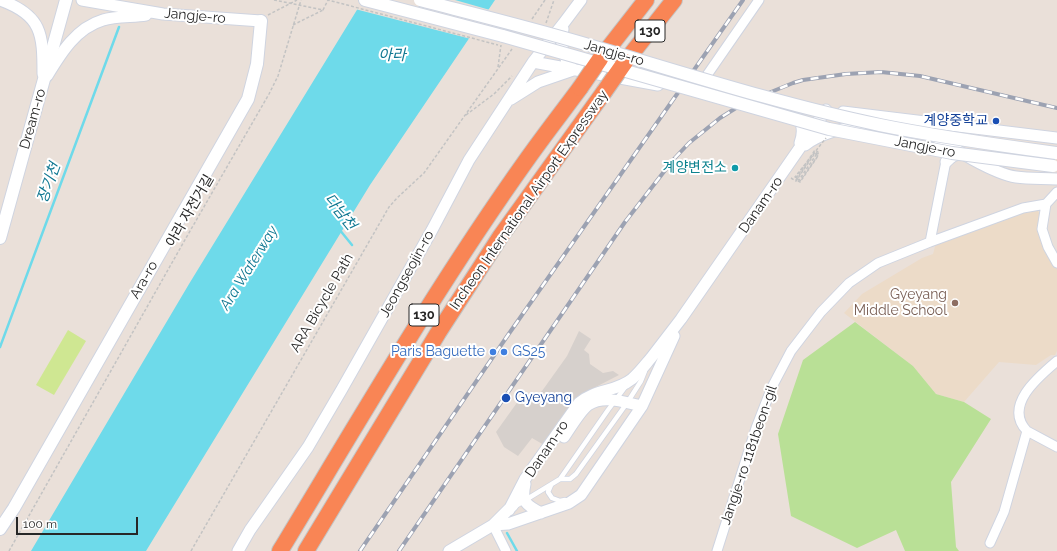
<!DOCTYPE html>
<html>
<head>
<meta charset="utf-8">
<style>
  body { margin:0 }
  #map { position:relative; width:1057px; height:551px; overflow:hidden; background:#eae0d9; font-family:Raleway,sans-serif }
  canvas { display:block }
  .scale { position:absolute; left:16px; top:517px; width:122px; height:18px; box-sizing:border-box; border:2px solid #272727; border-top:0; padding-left:5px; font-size:12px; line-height:14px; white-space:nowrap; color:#272727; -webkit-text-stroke:3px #fff; paint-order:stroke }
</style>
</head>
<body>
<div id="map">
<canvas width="1057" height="551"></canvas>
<div class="scale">100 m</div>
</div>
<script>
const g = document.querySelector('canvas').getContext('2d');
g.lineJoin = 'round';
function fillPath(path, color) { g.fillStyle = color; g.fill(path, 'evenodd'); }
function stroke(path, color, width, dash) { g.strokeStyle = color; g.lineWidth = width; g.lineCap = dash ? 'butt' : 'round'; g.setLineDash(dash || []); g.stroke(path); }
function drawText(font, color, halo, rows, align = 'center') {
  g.font = font + ' Raleway,"Noto Sans KR",sans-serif'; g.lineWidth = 4; g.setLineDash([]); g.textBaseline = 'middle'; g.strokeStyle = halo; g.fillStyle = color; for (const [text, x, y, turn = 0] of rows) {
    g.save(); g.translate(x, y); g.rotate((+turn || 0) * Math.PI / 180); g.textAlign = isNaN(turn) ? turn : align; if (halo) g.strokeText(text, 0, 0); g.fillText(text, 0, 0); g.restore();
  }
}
fillPath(new Path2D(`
  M1029,209H1036L1038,211L1040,215V229L1045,246L1057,268V351L1055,355H1051L1036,365L999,362L964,402L936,394L913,366L844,313L862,294L922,258L933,254L936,243Z`), '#ecdbc8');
fillPath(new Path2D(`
  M855,322L913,366L936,394L964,402L991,419L951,482L956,547L959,551H905L896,530L857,548L791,516L778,434L803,360Z`), '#b9e096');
fillPath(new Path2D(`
  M68,330L86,341L54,395L36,385Z`), '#cfe792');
fillPath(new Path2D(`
  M579,331L591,339L584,350L589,354L590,364L603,373L613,371L619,375L588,391L544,445L532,438L518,456L504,447L496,432L521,397L528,402L542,391L567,356Z`), '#d6d0cc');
fillPath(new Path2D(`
  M363,0H495L370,185L146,551H31L189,284Z`), '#6edaea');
fillPath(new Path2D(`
  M361,0H455L490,10L471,39L355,9Z`), '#eae0d9');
stroke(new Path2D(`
  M339,229L352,245
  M0,347L119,27
  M507,533L517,551`), '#6edaea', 2.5);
const service = new Path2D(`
  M560,479H570L576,474L627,403L641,381L645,371
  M551,485L548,492L552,498L560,501L565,500
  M514,507L560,479L608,410L626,386`);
const minor = new Path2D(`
  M696,91L759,0
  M1057,192L1046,204L1042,229L1048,247L1057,263
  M930,242L1023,208L1046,204
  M1027,431L1057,447
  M493,525L506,551
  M990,543L1004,512L1027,431C1003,406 1038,377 1057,361
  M717,551L756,428L772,387L791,351L821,312L849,283L878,263L930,242L947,156`);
const tertiary = new Path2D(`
  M0,0C42,15 43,34 43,74
  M82,0L163,14L261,21
  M533,62L658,85
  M47,76C61,53 76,28 103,20C115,16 133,17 146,15
  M730,97L769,102
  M511,99L538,82L573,70C562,54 560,48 563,29
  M771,103C791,111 809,117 800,143
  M843,112L1057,138
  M933,135C952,148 994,174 1016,177C1030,179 1044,178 1057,179
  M805,145C825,130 849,128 872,123
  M946,162C951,157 954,154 962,154
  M564,437C570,428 581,410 588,405C604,394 626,403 642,406
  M525,484C521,502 526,505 541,513
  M509,510L525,479L579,403C595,389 616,392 632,379C639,373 645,365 651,358C661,345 671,332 681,319L826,110
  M493,525L508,524L569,503L581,495L642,406L674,336
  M238,551L250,530L308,447L342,389L432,230L469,160L533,62L563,24L581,0
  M449,551L493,525L513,505`);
const secondary = new Path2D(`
  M365,0L503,36
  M0,238L66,0
  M0,529L14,508L248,99L257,64L261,21`);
const motorway = new Path2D(`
  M600,59L646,0
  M625,62L674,0
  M280,551C360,419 438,284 528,158C545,134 563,111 580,88
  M306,551L438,333L500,237L604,92`);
stroke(service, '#cfd4e0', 6);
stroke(minor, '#cfd4e0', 11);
stroke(tertiary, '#cfd4e0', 13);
stroke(secondary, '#cfd4e0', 14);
stroke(motorway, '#c3c3c3', 18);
stroke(new Path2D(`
  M268,15L297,0
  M532,19L545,0
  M546,23L554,0
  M293,25L323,10
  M498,67L501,45
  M466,115L494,94L512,76
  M791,178L796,181L815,153L818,156L800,182L796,180L815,152L819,154L800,181
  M9,551L186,238L269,94L278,76L301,0
  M191,551L389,207L397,198L424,173L512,49`), '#c3c3c3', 1.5, [3, 2]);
stroke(service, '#fff', 4.5);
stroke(minor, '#fff', 9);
stroke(tertiary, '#fff', 11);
stroke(secondary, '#fff', 12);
stroke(motorway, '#f98555', 16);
const rail = new Path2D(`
  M360,551L508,335L743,0
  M399,551L625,222L673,160L689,143L720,118L744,103L793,83L803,80L846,74L881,72L920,76L1057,108`);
stroke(rail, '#9ca2b2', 4);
stroke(rail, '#fff', 2.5, [8]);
const secondaryBridge = new Path2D(`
  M420,0C478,15 535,29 592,46C687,74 783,105 880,125C938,137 997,145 1056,153
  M503,36L829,129L952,153L1053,166`);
const motorwayBridge = new Path2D(`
  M580,88L600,59
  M604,92L625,62`);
stroke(secondaryBridge, '#cfd4e0', 14, []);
stroke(motorwayBridge, '#c3c3c3', 18, []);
stroke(new Path2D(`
  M274,0L323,10L328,0L498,45
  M800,181L796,178L815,150L818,152L799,180L795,177L826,138`), '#c3c3c3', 1.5, [3, 2]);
stroke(secondaryBridge, '#fff', 12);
stroke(motorwayBridge, '#f98555', 16);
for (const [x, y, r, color] of [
  [996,121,4,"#1a4fb4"],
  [735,168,4,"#0f9aa8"],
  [955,303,4,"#8d6e63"],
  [493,352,4,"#3f7fe0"],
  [504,352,4,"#3f7fe0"],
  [506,398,5,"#1a4fb4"]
]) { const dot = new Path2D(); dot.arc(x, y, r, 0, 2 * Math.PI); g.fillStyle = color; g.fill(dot); stroke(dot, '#fff', 1.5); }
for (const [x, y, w] of [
  [650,31,30],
  [424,315,30]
]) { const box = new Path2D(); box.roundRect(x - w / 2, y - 11, w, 22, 3); g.fillStyle = '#fff'; g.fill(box); stroke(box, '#272727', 1); }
drawText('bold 13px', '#272727', null, [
  ["130",650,31],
  ["130",424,315]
]);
drawText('14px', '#272727', '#fff', [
  ["Jangje-ro",195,16,5],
  ["Jangje-ro",614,53,16],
  ["Dream-ro",33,119,-74],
  ["Jangje-ro",925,147,11],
  ["Incheon International Airport Expressway",529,200,-55],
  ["Danam-ro",761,205,-55],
  ["아라 자전거길",190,211,-60],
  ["Jeongseojin-ro",407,274,-61],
  ["Ara-ro",144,280,-60],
  ["ARA Bicycle Path",322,303,-60],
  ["Danam-ro",547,449,-56],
  ["Jangje-ro 1181beon-gil",749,455,-71]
]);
drawText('14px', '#164399', '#fff', [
  ["계양중학교",988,121],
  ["Gyeyang",515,398,"left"]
], 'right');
drawText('14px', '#0d838f', '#fff', [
  ["계양변전소",727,168]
], 'right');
drawText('14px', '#785e54', '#fff', [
  ["Gyeyang",947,295],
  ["Middle School",947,311]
], 'right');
drawText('14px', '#366cbe', '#fff', [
  ["Paris Baguette",485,352],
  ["GS25",512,352,"left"]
], 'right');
drawText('italic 15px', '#117892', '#fff', [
  ["아라",392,55],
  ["장기천",49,183,-70],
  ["다남천",340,212,51],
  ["Ara Waterway",249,268,-58]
]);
</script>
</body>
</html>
